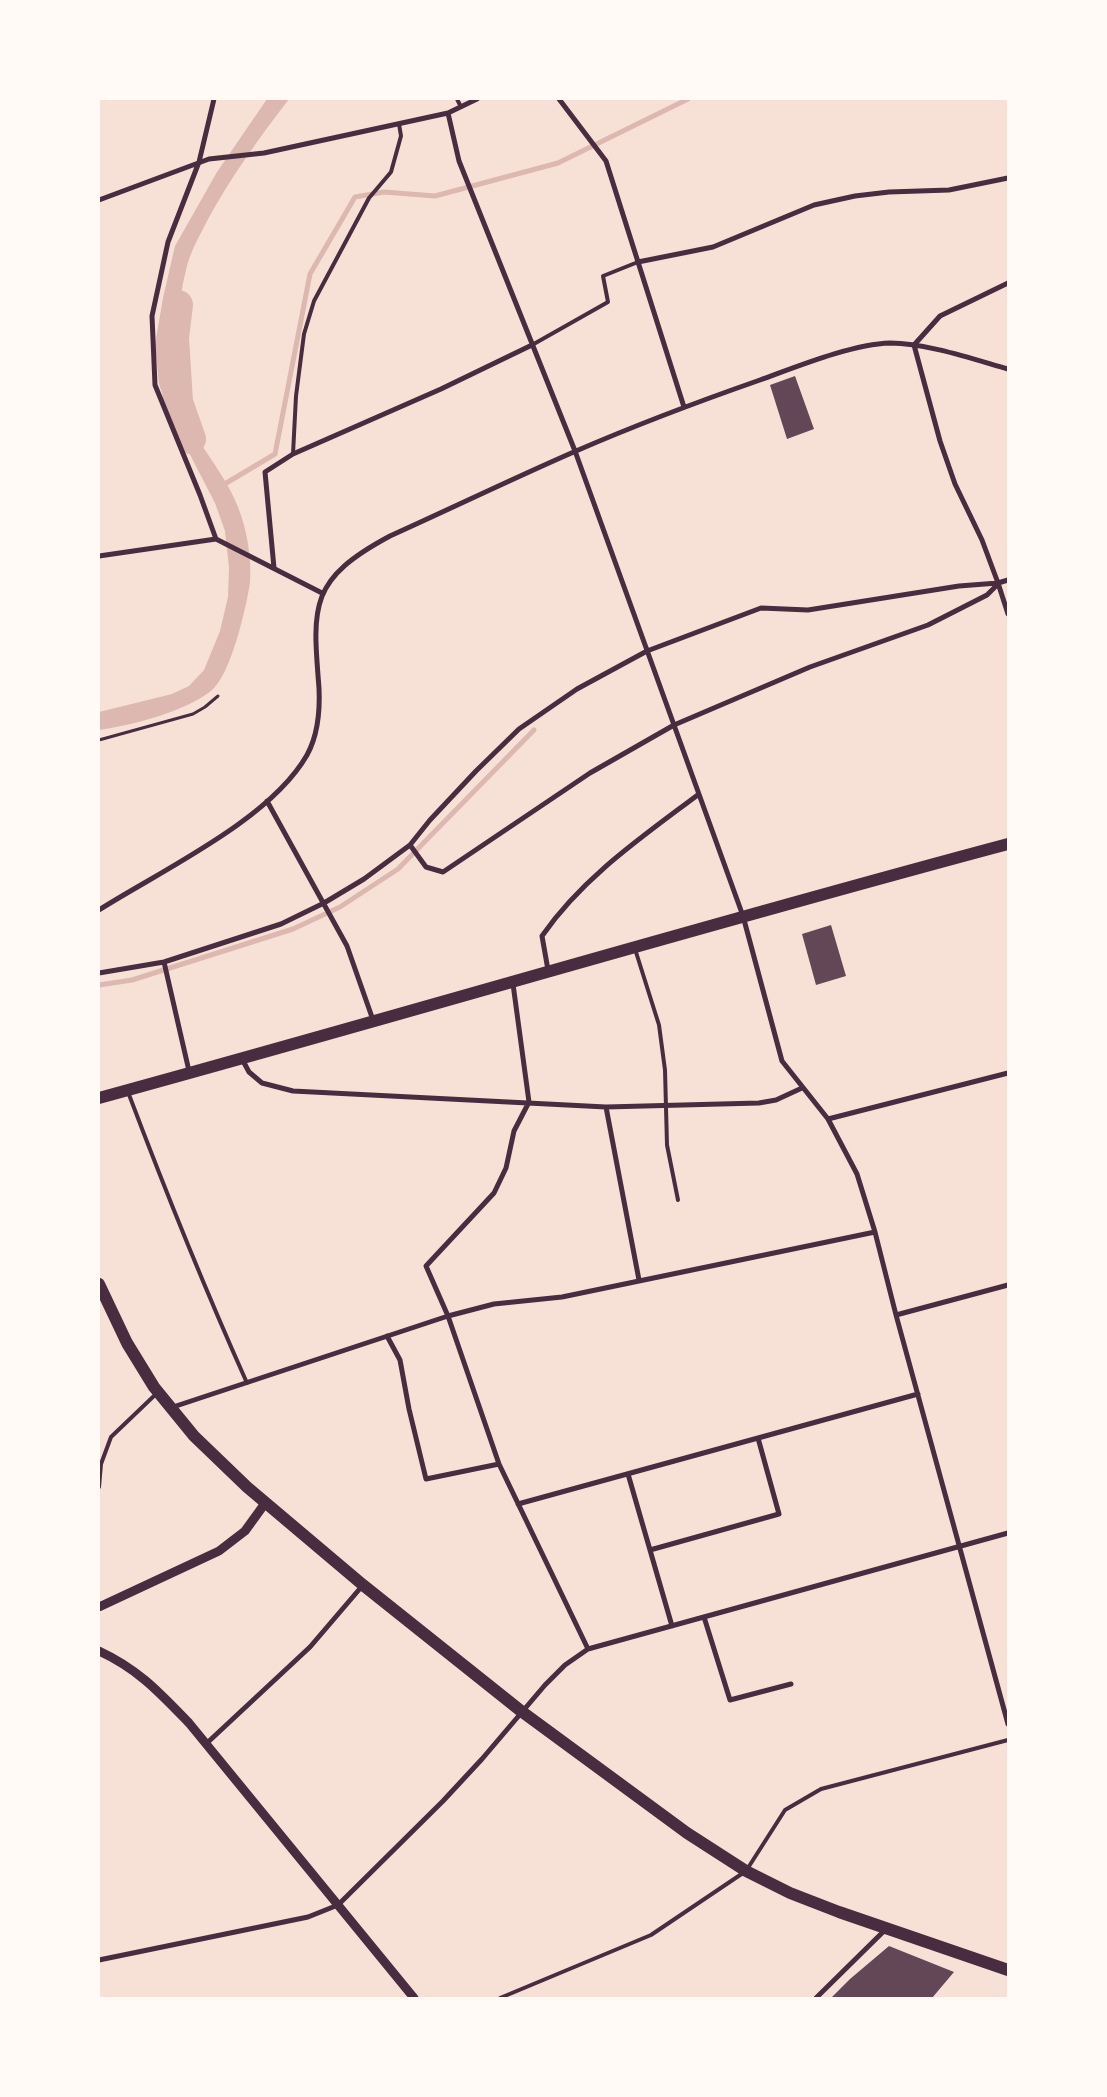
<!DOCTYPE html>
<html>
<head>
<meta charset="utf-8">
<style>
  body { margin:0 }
  #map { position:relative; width:1107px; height:2097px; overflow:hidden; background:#f7e1d7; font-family:Signika,sans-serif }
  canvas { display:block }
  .frame { position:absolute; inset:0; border:100px solid #fffaf5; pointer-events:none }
</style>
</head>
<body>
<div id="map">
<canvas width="1107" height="2097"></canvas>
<div class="frame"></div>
</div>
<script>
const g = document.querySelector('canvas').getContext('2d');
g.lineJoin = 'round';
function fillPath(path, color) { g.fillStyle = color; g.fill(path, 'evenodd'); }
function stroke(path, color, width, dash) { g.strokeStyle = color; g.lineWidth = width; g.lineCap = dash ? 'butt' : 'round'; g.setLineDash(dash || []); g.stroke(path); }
fillPath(new Path2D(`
  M267,99H289C259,138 231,177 207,221C199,237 190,252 186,270C181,289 179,308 177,327C176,341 172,356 172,370C174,423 220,460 238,507C247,529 252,560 250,583C246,608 231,675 211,691C184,712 133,725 99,730V712L172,694L189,686L204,670L220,631L228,597L229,568L225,531L215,503L171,418L159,384L155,345L163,298L175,246L217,172Z`), '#dcb8b0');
stroke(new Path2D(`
  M223,485L275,454L310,274L355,197L384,192L435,196L558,163L688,99
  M99,985L132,980L293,929L340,907L398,869L534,730`), '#dcb8b0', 5);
stroke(new Path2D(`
  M178,305L174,338L178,402L191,439`), '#dcb8b0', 30);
fillPath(new Path2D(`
  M795,376L814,429L787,439L770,385Z
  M831,925L846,976L816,985L802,934Z
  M889,1946L954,1972L932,1998H831L850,1979Z`), '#644757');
stroke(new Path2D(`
  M99,740L193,714L205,707L218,696`), '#4a2c40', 3);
stroke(new Path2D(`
  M457,99L461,107
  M532,345L608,302L603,276L638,262
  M293,454L296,396L304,334L314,301L369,198L391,172L401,136L399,124
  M635,949L659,1025L665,1070L667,1145L678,1200
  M128,1092C165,1190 204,1287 247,1383
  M99,1487L101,1464L111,1437L156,1394
  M500,1998L651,1935L746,1871L785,1810L821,1789L1008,1740`), '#4a2c40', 4);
stroke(new Path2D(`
  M214,99L199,162L168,242L152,316L155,385L200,495L216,539
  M559,99L606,161L684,407
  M448,113L459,161L575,451L743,916L782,1061L828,1119L857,1174L875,1232L896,1315L1008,1724
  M99,200L209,159L264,153L448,113L477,99
  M638,262L713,247L814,205L855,196L889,192L949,190L1008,178
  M99,556L216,539L322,593
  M274,568L265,472L293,454L441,389L532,345
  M1008,580L998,583L1008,614
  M998,583L982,540L955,484L940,441L914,345L940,316L1008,283
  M267,801L347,946L373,1020
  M410,845L426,867L443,872L590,773L674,725L810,667L928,625L987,595L998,584
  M99,910C162,870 270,820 307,755C318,735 320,709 319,688C312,604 310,579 390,536C452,508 514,478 576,451C636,425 697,402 760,380C796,367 852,344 890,343C926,343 973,359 1008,369
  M164,962L189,1071
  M548,970L542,936C583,877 642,837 699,794
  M99,973L164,962L281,924L324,903L364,879L410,845L430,820L476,771L519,729L577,689L647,651L761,608L808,610L959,586L998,583
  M513,984L529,1102L514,1131L506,1168L494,1193L426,1266L448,1316L499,1464L588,1649
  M242,1059L249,1072L262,1083L293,1091L606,1107L759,1103L776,1100L802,1088
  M606,1107L639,1280
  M828,1119L1008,1073
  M896,1315L1008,1285
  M387,1336L400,1360L409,1409L426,1479L499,1464
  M173,1407L448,1316L494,1304L562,1297L875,1232
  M628,1474L672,1626
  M518,1504L918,1394
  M650,1550L779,1514L758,1438
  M704,1617L730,1700L791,1684
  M207,1743L310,1647L363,1585
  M99,1960L308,1917L338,1905L443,1801L482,1759L545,1685L565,1665L588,1649L1008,1533
  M816,1998L886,1929`), '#4a2c40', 5);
stroke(new Path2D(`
  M99,1607L219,1551L245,1531L266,1502
  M99,1651C138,1669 159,1692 189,1723L414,1998`), '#4a2c40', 9);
stroke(new Path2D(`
  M99,1098C402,1015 704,925 1008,844
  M99,1284L127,1343L154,1387L194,1436L247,1487L363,1585L521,1711L687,1833L746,1871L790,1893L839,1912L1008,1970`), '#4a2c40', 12);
</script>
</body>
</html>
